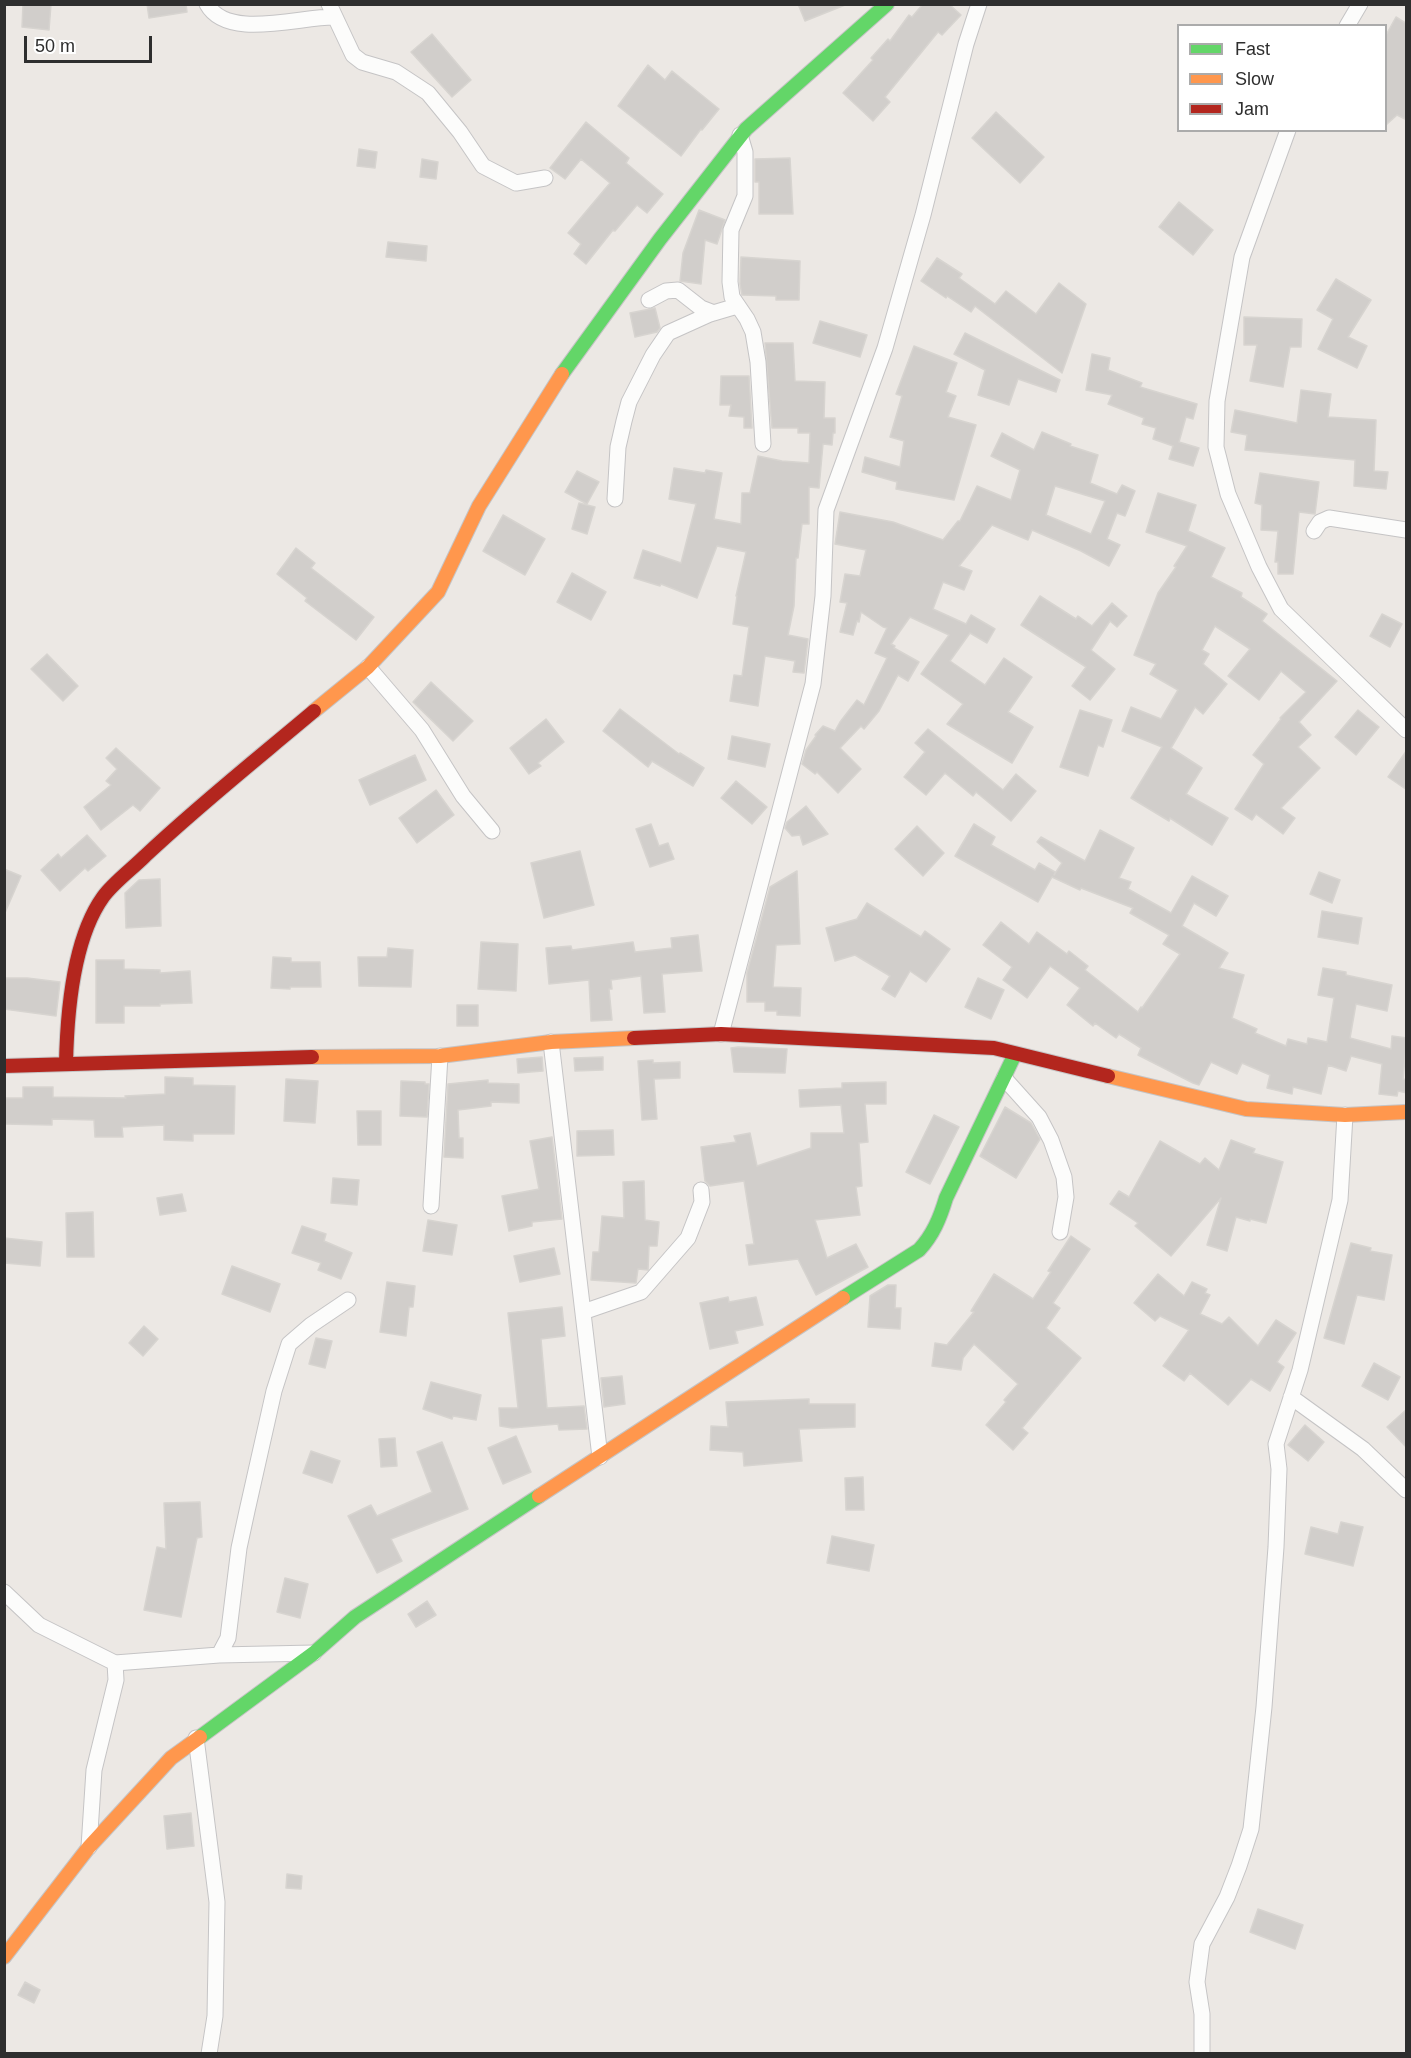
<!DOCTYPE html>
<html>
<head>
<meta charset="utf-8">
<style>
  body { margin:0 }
  #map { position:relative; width:1411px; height:2058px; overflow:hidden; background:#ece8e4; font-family:Arial,sans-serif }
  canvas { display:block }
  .frame { position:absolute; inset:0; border:6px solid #2e2e2e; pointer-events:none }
  .legend { position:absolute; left:1177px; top:24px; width:210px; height:108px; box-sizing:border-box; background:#fff; border:2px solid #ababab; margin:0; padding:8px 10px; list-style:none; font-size:18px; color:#2e2e2e }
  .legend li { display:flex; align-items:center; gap:12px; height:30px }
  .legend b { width:30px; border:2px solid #ababab }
  .scale { position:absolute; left:24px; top:36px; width:128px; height:27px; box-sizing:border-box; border:3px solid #2e2e2e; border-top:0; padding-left:8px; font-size:18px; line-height:21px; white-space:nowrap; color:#2e2e2e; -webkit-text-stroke:4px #fff; paint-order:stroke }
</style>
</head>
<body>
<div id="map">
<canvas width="1411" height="2058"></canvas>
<div class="frame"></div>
<ul class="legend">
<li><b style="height:8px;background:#63d668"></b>Fast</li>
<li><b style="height:8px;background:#ff974d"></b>Slow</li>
<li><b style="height:8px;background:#b3261e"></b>Jam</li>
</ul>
<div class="scale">50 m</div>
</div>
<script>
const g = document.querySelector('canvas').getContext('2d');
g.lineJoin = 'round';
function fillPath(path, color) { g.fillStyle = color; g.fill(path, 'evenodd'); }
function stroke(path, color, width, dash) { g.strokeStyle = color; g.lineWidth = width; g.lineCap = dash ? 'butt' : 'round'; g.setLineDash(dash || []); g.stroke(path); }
const building = new Path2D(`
  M23,4H51L49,30L22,27Z
  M147,4H186L187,12L149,18Z
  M798,4H845V5L805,21Z
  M923,4H949L961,15L942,35L938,32L885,97L890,102L873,121L843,93L873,60L871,58L888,39L890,41L909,15L912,17Z
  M1396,17L1407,24V120L1397,115L1386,125V35Z
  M432,34L471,80L452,97L411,52Z
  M648,65L665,80L672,71L719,109L702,130L701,129L681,156L618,106Z
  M996,112L1044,157L1020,183L972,138Z
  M586,122L629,158L626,163L663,194L647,213L637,205L615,231L613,230L586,264L574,254L581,244L568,233L610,183L581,159L565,179L550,168Z
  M359,149L377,152L375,168L357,166Z
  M790,158L793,214H759V182H755V159Z
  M422,159L438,162L436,179L420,177Z
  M1179,202L1213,230L1193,255L1159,227Z
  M699,210L725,220L717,244L705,240L701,284L680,281L683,253Z
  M388,242L427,246L426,261L386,257Z
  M741,257L800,261L799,300H776V296L742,295L740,284Z
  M937,258L962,274L959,278L995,304L1006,291L1036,314L1059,283L1086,304L1062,373L975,306L971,312L947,296L946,298L921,281Z
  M1336,279L1371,300L1348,337L1367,346L1357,368L1318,349L1333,319L1317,310Z
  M655,308L660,328L657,332L635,337L630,313Z
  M1244,317L1302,319L1301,347H1290L1283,387L1250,381L1257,345H1244Z
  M820,321L867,335L860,357L813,343Z
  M965,333L1060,380L1056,392L1018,379L1009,405L978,395L985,370L954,354Z
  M765,343H793L795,381L825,382L824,418H835V433H833L832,445L823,444L819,488L809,487V524H802L798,558H796L794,606L788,635L808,639L804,673L793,672L795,661L765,656L758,706L730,701L734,675L742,676L749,627L733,624L737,596H736L746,552L717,546L697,598L661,584L660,586L634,578L643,550L681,563L696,504L669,499L674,468L705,473L706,470L722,473L714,519L741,524L742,493H750L758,456L782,461L809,463L810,433H798V428H772Z
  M914,346L957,363L946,392L956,396L948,417L976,425L954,500L896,489L897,482L862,472L865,457L900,467L904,441L890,437L902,396L896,394Z
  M1092,354L1110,358L1108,370L1142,383L1140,387L1197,404L1193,419L1186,417L1179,442L1199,448L1193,466L1169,459L1173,446L1153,439L1156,428L1142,424L1144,418L1108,404L1112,395L1086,390Z
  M721,376H749L752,428H744V417L729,416L731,405H720Z
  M1301,390L1331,394L1328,417L1376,420L1374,471L1388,472L1386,489L1354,486L1355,460L1245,450L1247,435L1231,432L1235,410L1297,423Z
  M1042,432L1071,444L1070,446L1098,455L1090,483L1117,494L1122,485L1135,491L1125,516L1117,513L1107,539L1120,545L1109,566L1081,551L1032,530L1028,540L992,525L959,566L972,571L964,590L943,582L933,609L966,624L971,615L995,629L987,643L970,633L950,661L985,685L1004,658L1032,677L1008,712L1033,727L1012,763L947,724L963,704L921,674L949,635L910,617L891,644L895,646L894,648L919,662L908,681L898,675L879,711L864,729L861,726L840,748L861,769L838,793L817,772L815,774L802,764L806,750L816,736L815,735L823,726L835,731L840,722L857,700L864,705L887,658L875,653L887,628L883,627L861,612L859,622L857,621L853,635L840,632L847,603L840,602L845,574L860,576L866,550L835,544L840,512L893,522L943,540L958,521H960L977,486L1011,500L1020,470L991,456L1002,433L1034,450ZM1055,486L1105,501L1091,534L1046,515Z
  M577,471L599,482L587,504L565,492Z
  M1260,473L1319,482L1315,514L1299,512L1293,574H1278V562H1275L1278,531L1261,530L1262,505L1255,503Z
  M1158,493L1196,505L1188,531L1225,548L1211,577L1242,593L1241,597L1267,614L1262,621L1337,681L1299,722L1311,735L1298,747L1320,768L1281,808L1295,818L1283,834L1256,814L1252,820L1235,809L1264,764L1253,755L1281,719L1280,718L1306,692L1281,671L1259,700L1228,676L1250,649L1215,626L1202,650L1209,654L1203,664L1227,684L1203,714L1195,707L1171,748L1202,768L1186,794L1228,818L1212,845L1170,818L1169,821L1131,798L1162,747L1122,731L1131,707L1161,719L1178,690L1150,674L1156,664L1134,655L1158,593L1176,567L1174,566L1187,546L1146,532Z
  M579,503L595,507L587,534L572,529Z
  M503,515L545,539L525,575L483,551Z
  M296,548L315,563L311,568L374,617L356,640L305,601L307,598L277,574Z
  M572,573L606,592L591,620L557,602Z
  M1040,596L1076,619L1078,616L1092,626L1112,603L1127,616L1117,627L1110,621L1091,650L1115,669L1090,700L1072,686L1086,667L1021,625Z
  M1382,614L1402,624L1390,647L1370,636Z
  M47,654L78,686L63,701L31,669Z
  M431,682L473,721L453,741L413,702Z
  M620,709L679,754L680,753L704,768L693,786L652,761L648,767L603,731Z
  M1080,710L1112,720L1103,747L1098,745L1088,776L1060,767Z
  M1358,710L1379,727L1356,755L1335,737Z
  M546,719L564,742L538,763L541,766L529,774L510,748Z
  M928,729L1003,790L1016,774L1036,791L1011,821L976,792L973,796L945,773L926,795L904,777L925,752L915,743Z
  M732,736L770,744L765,767L728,759Z
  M116,748L160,788L140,811L133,805L101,830L84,807L111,785L106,781L117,769L106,758Z
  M1407,750V790L1388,777Z
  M415,755L426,780L370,805L359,780Z
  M736,781L767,807L752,824L721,798Z
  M436,790L454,815L417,843L399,818Z
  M806,806L828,834L803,845L800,835L792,836L785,828L787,822Z
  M651,824L659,846L668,843L674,859L650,867L636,829Z
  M974,824L995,837L991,845L1035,870L1039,863L1055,872L1054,875L1062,863L1037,842L1041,837L1085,861L1100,830L1134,848L1119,878L1131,882L1128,889L1171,913L1192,876L1228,896L1216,916L1194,903L1182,926L1228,953L1219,968L1244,975L1232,1018L1257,1029L1255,1033L1286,1046L1288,1039L1307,1044L1308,1038L1327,1042L1334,998L1318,995L1323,968L1346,972V975L1392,985L1387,1011L1356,1004L1350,1038L1391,1049L1392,1036L1407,1038L1403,1079L1407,1080V1093L1398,1091L1397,1096L1379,1094L1382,1064L1351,1056L1346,1071L1328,1065L1321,1094L1293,1087L1292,1094L1267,1088L1270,1075L1242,1063L1237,1074L1211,1062L1199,1085L1193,1083L1138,1055L1141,1048L1119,1034L1116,1038L1095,1023L1093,1026L1067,1005L1080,988L1050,966L1027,998L1003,980L1012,967L983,945L1001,922L1029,944L1037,932L1067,954L1069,951L1088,966L1085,970L1138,1012L1141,1007L1142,1008L1180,954L1163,944L1169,935L1130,913L1133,908L1081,888L1080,890L1052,877L1038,902L955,856Z
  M917,826L944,853L923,876L895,849Z
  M87,835L106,856L88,871L85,868L60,891L41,870L58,854L61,858Z
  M580,851L594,905L544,918L531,863Z
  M4,869L21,876L4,915Z
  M797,871L800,944L776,945L773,987L801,988L800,1016L777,1015V1011H765V1002H747V973L770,887Z
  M1319,872L1340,880L1332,903L1310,894Z
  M160,879L161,926L126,928L125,893L139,880Z
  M867,903L921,937L925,931L950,949L926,982L910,971L895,997L882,989L890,976L855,955L835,961L826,928L857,919Z
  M1322,911L1362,918L1358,944L1318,937Z
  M698,935L702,971L662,974L665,1012L644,1013L641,976L611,980L612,989H609L612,1020L591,1021L589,980L549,984L546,948L571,946L572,950L633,942L635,952L672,948L671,938Z
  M481,942L518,944L516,991L478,989Z
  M388,948L413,950L411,987L359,986L358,957H387Z
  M273,957L291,958V962H320L321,987H290V989L271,988Z
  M96,960H124V969L160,970V973L190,971L192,1003L160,1004V1006H124V1023H96Z
  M4,978H27L60,982L56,1016L4,1009Z
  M978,978L1004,990L991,1019L965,1007Z
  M457,1005H478V1026H457Z
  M738,1047L787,1049L785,1073L734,1072L731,1048Z
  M542,1057L543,1071L518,1073L517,1059Z
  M603,1057V1070L575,1071L574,1058Z
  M653,1060V1063L680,1062V1078L654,1079L657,1119L642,1120L638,1061Z
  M165,1077L193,1078V1085L235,1086L234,1134H193V1141L164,1140V1125L122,1127L123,1137H95L94,1120L52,1119V1125L4,1124V1098H23V1087H53V1097L126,1098L125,1096L165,1094Z
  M286,1079L318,1081L315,1123L284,1121Z
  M488,1080V1083L519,1084V1103L491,1102V1106L458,1110L459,1138H463V1158L444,1157L448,1084Z
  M401,1081L425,1082V1084H429L427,1117L400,1116Z
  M886,1082V1104H865L868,1142L859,1143L862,1186L856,1187L860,1215L815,1220L827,1258L856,1244L868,1267L816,1295L798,1259L749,1265L746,1245L754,1244L744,1181L710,1186L705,1181L701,1147L736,1142L734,1136L750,1133L757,1166L811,1148V1133H844L841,1105L800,1107L799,1090L842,1088V1083Z
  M1005,1107L1031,1123L1040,1139L1016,1178L980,1156Z
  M357,1111H381V1145H358Z
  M934,1115L959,1127L930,1184L906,1172Z
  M613,1130L614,1155L577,1156V1131Z
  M552,1137L562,1219L532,1222V1226L509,1231L502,1196L539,1189L530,1141Z
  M1231,1140L1255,1149L1253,1153L1283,1162L1266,1223L1250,1219V1221L1236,1217L1227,1251L1207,1245L1221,1198L1171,1256L1135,1226L1138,1223L1110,1204L1119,1191L1129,1197L1160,1141L1200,1164L1205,1158L1219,1170Z
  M333,1178L359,1180L357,1205L331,1203Z
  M644,1181L645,1220L659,1222L657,1246H649L648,1270L638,1269L636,1283L591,1280L593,1252H599L602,1216L624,1218L623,1182Z
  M182,1194L186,1211L160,1215L157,1198Z
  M93,1212L94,1257H67L66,1213Z
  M428,1220L457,1225L452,1255L423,1251Z
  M302,1226L326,1234L324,1241L352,1253L341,1279L318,1270L321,1263L292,1253Z
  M1071,1236L1090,1249L1053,1303L1060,1308L1046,1328L1081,1358L1022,1428L1028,1433L1013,1450L986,1425L1006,1402L1004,1400L1018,1384L974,1344L963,1358L961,1370L932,1366L935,1343L947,1345L974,1312L971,1311L994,1274L1033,1299L1051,1272L1048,1271Z
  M4,1238L42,1242L40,1266L4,1263Z
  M1351,1243L1371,1248L1370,1251L1392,1255L1384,1300L1357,1295L1344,1344L1324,1338Z
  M554,1248L560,1274L520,1282L514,1256Z
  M232,1266L280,1284L270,1312L222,1294Z
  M1158,1274L1184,1296L1192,1282L1207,1289L1205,1293L1210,1295L1200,1314L1222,1324L1229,1317L1258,1346L1276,1320L1296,1333L1277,1362L1284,1367L1270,1391L1251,1379L1228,1405L1190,1373L1184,1381L1163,1366L1189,1330L1160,1316L1155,1321L1134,1303Z
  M387,1282L415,1286L413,1307H409L406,1336L380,1332Z
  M888,1285H896L895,1308H901L900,1329L868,1327L870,1296Z
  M728,1297L729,1302L756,1297L763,1325L735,1331L738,1343L710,1349L700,1303Z
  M562,1307L565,1336L541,1339L547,1408L584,1406L587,1429L559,1430L558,1424L512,1428L500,1426L499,1408H518L508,1313Z
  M144,1326L158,1339L143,1356L129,1343Z
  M316,1338L332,1341L325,1368L309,1364Z
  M1374,1363L1400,1377L1388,1400L1362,1386Z
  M622,1376L625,1404L604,1407L601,1378Z
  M431,1382L481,1395L476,1420L453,1416L452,1419L423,1409Z
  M809,1399V1404H855V1427L799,1429L802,1461L744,1466L743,1452L710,1450L711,1426L728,1427L726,1402Z
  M1407,1409V1448L1387,1427Z
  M1305,1425L1324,1442L1308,1461L1288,1445Z
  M516,1436L531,1472L503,1484L488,1448Z
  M395,1438L397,1466L381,1467L379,1439Z
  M442,1442L468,1509L391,1539L402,1561L377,1573L348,1516L371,1505L377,1516L432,1492L417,1452Z
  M311,1451L340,1461L332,1483L303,1473Z
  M863,1477L864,1510H846L845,1478Z
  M200,1502L202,1537L197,1538L181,1617L144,1610L157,1547L166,1549L164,1503Z
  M1341,1522L1363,1527L1353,1566L1305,1554L1311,1527L1338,1534Z
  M832,1536L874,1545L869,1571L827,1563Z
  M285,1578L308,1584L300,1618L277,1612Z
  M427,1601L436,1615L416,1627L408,1614Z
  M191,1813L194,1846L167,1849L164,1816Z
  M287,1874L302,1876L301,1889L286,1888Z
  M1258,1909L1303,1925L1295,1949L1250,1932Z
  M25,1982L40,1990L34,2003L18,1995Z`);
fillPath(building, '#d1cecb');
stroke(building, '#d7d4d0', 1.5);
const street = new Path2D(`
  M207,4C227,41 301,16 335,17
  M329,4L353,55L362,62L396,72L428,93L460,132L483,166L516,183L545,178
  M1347,26L1360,4
  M1288,130L1242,257L1217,401L1216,447L1228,494L1259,567L1281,609L1406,730
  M740,135L745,152V196L731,230L730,282L732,297L747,319L753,332L758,362L763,444
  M649,300L666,291L678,290L701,308L714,313
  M615,499L618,447L624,421L629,402L653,355L668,333L710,314L737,306
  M1314,531L1320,522L1329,518L1406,530
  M368,667L422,730L463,796L492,831
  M721,1034L813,684L823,596L826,510L885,348L923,215L966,44L979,4
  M551,1042L600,1457
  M1004,1078L1039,1117L1051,1140L1064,1177L1066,1197L1060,1232
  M431,1206L440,1056
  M583,1312L641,1292L688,1238L702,1202L701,1190
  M1291,1397L1363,1449L1406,1490
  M4,1592L39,1625L115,1663L116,1680L94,1770L89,1847
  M314,1653L219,1655L228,1638L239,1548L247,1511L274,1391L289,1344L311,1325L348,1300
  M115,1663L219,1655
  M196,1738L217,1902L215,2016L209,2054
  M1202,2054V2014L1197,1982L1202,1944L1227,1897L1239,1866L1251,1829L1264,1707L1276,1547L1279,1469L1276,1444L1300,1370L1340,1200L1345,1115`);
const fast = new Path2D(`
  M562,374L660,239L746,129L887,4
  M843,1298L919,1250C933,1235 940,1218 946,1198L1015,1054
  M200,1737L314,1653L355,1617L539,1496`);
const slow = new Path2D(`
  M314,711L368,667L438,592L479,506L562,374
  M312,1057L440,1056L551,1042L634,1038
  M1108,1076L1246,1109L1345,1115L1406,1112
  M539,1496L843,1298
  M4,1957L89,1847L171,1758L200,1737`);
const jam = new Path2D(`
  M634,1038L721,1034L994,1048L1108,1076
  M66,1064C67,1014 73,939 103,897C113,883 132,869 145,856C199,805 257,759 314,711
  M4,1066L312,1057`);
stroke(street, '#c5c4c5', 17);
stroke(fast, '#c5c4c5', 16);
stroke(slow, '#c5c4c5', 16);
stroke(jam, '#c5c4c5', 16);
stroke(street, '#fcfcfb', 15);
stroke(fast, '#63d668', 14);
stroke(slow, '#ff974d', 14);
stroke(jam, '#b3261e', 14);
</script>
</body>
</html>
